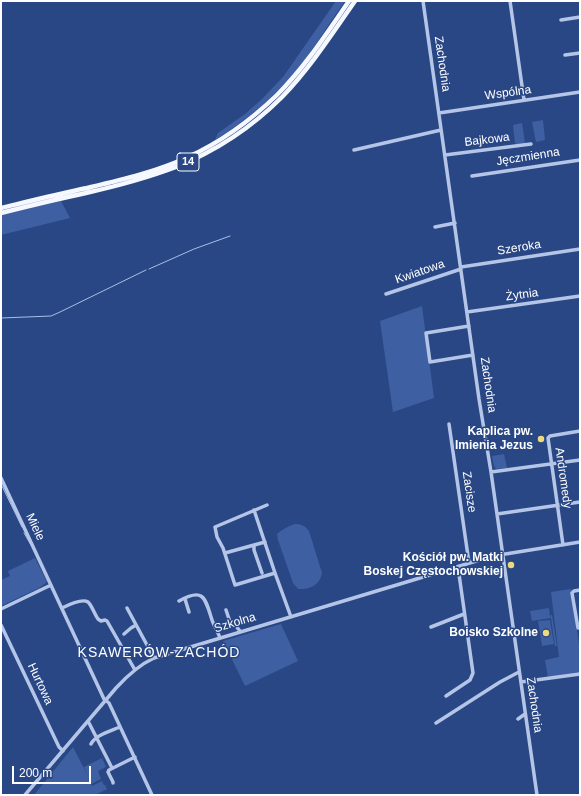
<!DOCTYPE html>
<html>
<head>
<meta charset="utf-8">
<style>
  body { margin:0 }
  #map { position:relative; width:581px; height:796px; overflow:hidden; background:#294785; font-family:Helvetica,sans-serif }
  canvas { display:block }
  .frame { position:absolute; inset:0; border:2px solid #fff; pointer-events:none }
  .scale { position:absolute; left:12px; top:766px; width:79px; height:18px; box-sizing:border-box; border:2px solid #fff; border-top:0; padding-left:5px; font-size:12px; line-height:14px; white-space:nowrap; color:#fff; -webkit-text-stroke:3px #294785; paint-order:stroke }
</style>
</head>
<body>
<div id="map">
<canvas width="581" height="796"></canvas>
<div class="frame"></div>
<div class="scale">200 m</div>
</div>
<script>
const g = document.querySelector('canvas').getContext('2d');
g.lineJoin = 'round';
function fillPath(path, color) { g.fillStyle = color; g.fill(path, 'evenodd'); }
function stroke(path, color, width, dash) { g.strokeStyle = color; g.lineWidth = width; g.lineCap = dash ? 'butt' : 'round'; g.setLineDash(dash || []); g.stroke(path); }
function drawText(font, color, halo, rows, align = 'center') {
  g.font = font + ' Helvetica,sans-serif'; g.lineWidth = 3; g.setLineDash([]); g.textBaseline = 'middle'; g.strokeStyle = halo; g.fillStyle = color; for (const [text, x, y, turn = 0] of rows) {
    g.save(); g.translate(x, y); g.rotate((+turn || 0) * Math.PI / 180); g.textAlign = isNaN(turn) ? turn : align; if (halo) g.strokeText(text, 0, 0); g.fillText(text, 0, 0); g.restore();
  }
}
fillPath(new Path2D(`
  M336,1H345C327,26 311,55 290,78C268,102 243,123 215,140L218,133L245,114L262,99L283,77Z
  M543,120L545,140L536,142L532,122Z
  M522,123L525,143L518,145L515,143L513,125Z
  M61,201L70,218L1,235V215Z
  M422,306L434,398L393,412L380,321Z
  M504,454L507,468L496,469L494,466L492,456Z
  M295,524C302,524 305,526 309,531L322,573C321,580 316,586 309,588C306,589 301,589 298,589L293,583L278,540L277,534C283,529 288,526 295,524Z
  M35,558L47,582L39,588L1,606V580L10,576L8,571Z
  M571,589L580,651V673L548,678L545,660L559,657L551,592Z
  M549,608L550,617L551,615H552L557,646H555L551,618L532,621L530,611Z
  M550,620L554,644L542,646L538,621Z
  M281,624L298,661L245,686L223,641Z
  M73,747L88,776L84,767L102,758L106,767L98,771L101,779L91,784L92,786L102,781L104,785H105L107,789L97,794V795H34Z`), '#3e5fa1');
stroke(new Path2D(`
  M149,269L194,249L230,236
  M1,318L51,316L60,312L146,270
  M1,484L22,527
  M24,533L31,545`), '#a9bfe7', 1);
stroke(new Path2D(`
  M423,1L479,399L491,472L537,795
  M510,1L524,100
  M561,20L580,17
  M565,55L580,53
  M439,113L580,92
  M354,150L441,130
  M445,155L531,144
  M472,176L580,160
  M435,227L455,223
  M461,267L580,249
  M386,294L461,269
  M467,312L580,296
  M469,326L426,333L430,362L473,355
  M449,424L469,563
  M491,472L580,460
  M1,478L104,699L109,703L152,795
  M267,505L215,527L217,537L223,548L235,585L275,573
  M254,510L275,573L291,617
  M497,514L580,502
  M254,545V550L262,573
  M563,545L548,438L550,436L580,431
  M225,553L265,542
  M186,598L185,599L189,612
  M179,601C204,587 205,598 212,620C214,626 218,632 220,638
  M62,608C68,605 82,598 88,602C91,604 95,615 98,619L101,621L105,620L107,621L135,670
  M127,608L154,658
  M1,609L51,585
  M226,610L230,622L235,625L240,631
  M1,625L59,747L63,751
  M431,627L464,614
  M578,628L572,593L574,591L580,590
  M124,634L131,628L136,625
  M521,682L580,674
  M446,696L470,680L473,673L458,567
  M518,719L525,714
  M88,721L112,768
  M436,723L500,682L519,672
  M91,744C95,735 111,731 120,727
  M113,783V782L108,772L109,770L135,757
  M25,795L116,688C127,676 139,665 154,658L493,556L580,542`), '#b4c5e7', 3.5);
stroke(new Path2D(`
  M1,208C30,201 58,194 87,188C121,180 156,172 188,157C221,142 251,120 277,95C305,67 327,33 349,1
  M1,213C29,206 58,199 86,193C117,186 147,178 176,167C216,151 252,127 282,97C310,68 332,34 355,1`), '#f5f8fe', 4.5);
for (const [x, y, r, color] of [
  [541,439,4,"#eeda7b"],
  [511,565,4,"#eeda7b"],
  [546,633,4,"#eeda7b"]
]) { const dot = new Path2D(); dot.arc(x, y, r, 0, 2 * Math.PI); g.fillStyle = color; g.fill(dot); stroke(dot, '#294785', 1.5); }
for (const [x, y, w] of [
  [188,162,22]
]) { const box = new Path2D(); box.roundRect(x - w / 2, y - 9, w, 18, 3); g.fillStyle = '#294785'; g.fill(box); stroke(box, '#fff', 1); }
drawText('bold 11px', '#fff', null, [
  ["14",188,162]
]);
drawText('12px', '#fff', '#294785', [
  ["Zachodnia",442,64,82],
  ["Wspólna",508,93,-8],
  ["Bajkowa",487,140,-7],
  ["Jęczmienna",528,157,-9],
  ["Szeroka",519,248,-9],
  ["Kwiatowa",420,272,-19],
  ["Żytnia",522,295,-8],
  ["Zachodnia",488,385,82],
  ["Andromedy",563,478,82],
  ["Zacisze",469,492,82],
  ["Miele",35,527,65],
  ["Szkolna",235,623,-17],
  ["Hurtowa",40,684,65],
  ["Zachodnia",534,705,82]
]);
drawText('bold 12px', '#fff', '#294785', [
  ["Kaplica pw.",533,432],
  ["Imienia Jezus",533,446],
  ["Kościół pw. Matki",503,558],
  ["Boskej Częstochowskiej",503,572],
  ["Boisko Szkolne",538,633]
], 'right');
g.letterSpacing = '1px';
drawText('14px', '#fff', '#294785', [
  ["KSAWERÓW-ZACHÓD",159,653]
]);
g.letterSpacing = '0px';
</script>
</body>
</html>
